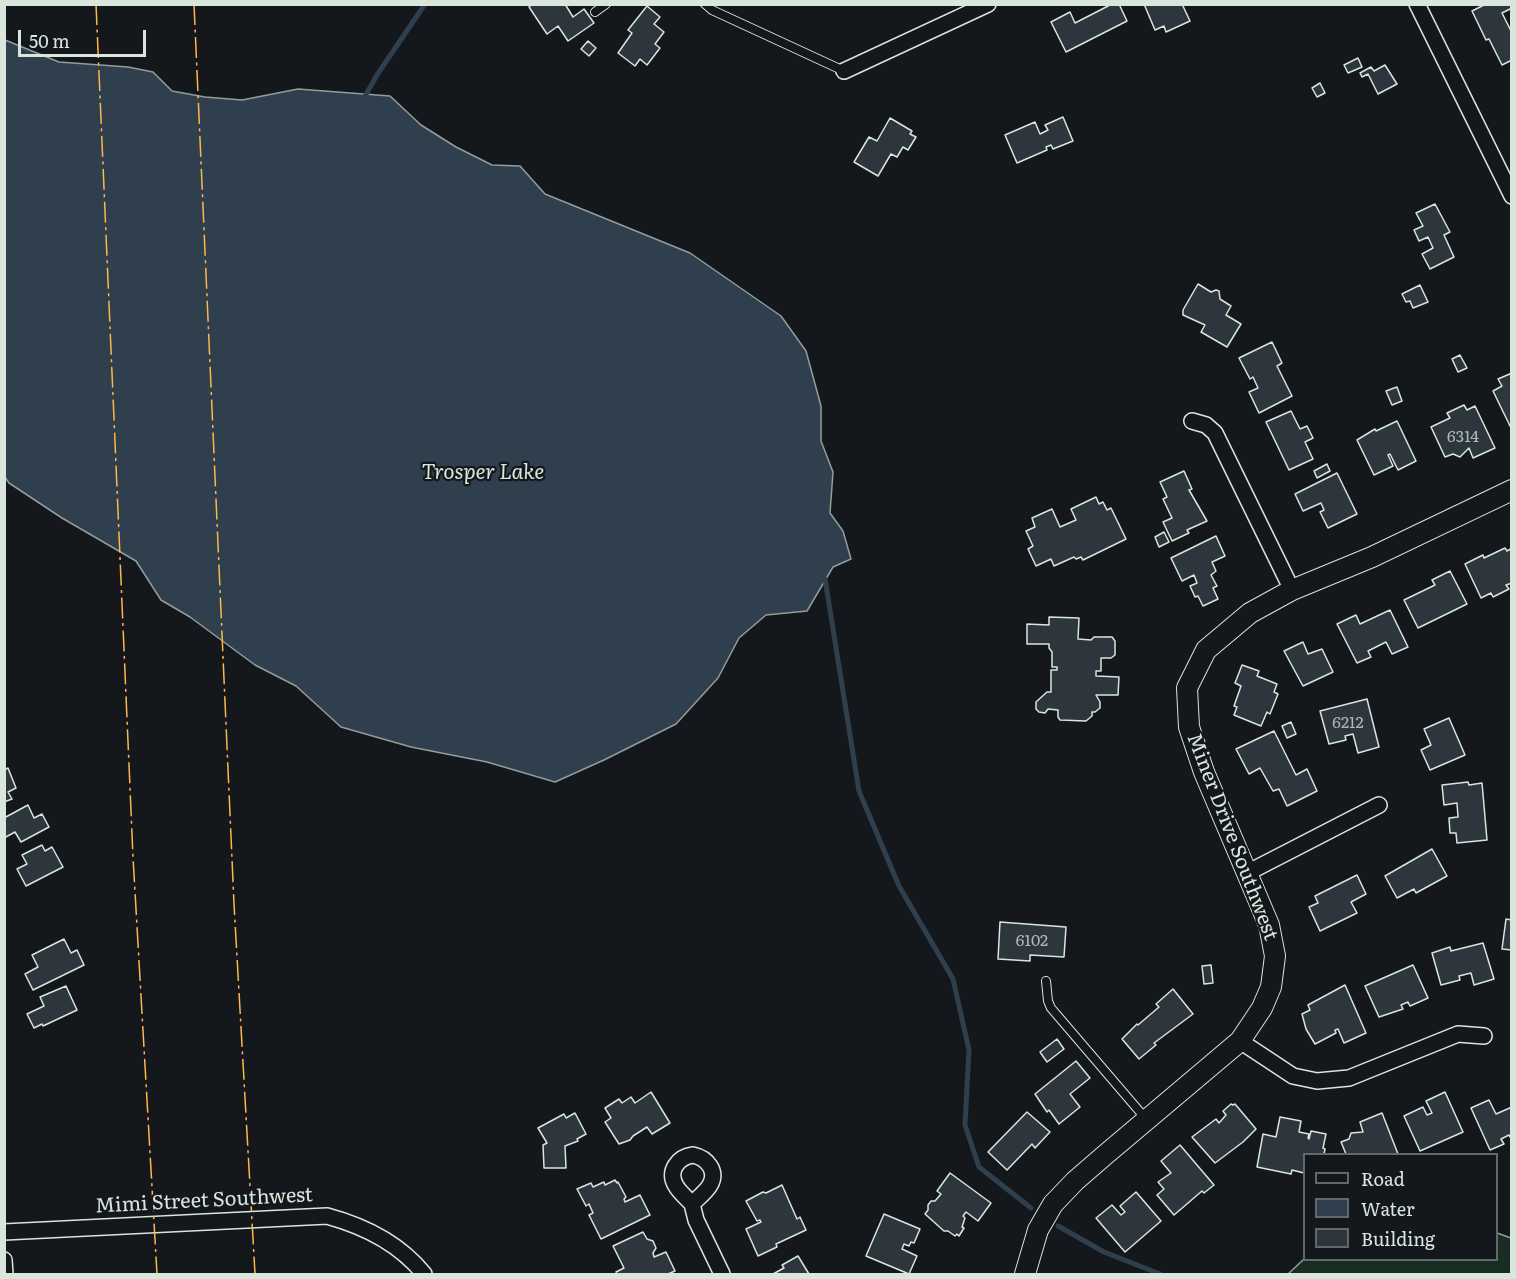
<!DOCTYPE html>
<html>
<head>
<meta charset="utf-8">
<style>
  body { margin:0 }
  #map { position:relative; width:1516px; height:1279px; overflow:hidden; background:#14181c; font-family:Literata,serif }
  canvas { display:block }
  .frame { position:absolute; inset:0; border:6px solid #d8e6dc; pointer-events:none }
  .legend { position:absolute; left:1303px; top:1153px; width:195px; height:108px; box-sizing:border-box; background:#14181c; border:2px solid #626a69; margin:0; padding:8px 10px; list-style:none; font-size:18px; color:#d8e6dc }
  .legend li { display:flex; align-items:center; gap:12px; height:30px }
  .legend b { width:30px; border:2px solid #626a69 }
  .scale { position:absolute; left:18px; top:30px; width:128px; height:27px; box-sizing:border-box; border:3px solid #d8e6dc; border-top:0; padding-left:8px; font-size:18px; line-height:21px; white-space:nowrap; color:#d8e6dc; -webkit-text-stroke:4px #14181c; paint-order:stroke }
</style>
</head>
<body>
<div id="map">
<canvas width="1516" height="1279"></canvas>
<div class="frame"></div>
<ul class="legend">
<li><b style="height:8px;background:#14181c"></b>Road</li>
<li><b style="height:16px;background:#2f3f4d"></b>Water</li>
<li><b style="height:16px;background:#2c363c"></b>Building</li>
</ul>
<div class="scale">50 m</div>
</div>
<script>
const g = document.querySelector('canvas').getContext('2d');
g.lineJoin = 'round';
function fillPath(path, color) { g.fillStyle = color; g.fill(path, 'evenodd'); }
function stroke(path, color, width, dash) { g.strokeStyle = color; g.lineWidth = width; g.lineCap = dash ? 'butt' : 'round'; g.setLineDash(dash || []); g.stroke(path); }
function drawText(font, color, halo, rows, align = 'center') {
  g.font = font + ' Literata,serif'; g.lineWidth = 4.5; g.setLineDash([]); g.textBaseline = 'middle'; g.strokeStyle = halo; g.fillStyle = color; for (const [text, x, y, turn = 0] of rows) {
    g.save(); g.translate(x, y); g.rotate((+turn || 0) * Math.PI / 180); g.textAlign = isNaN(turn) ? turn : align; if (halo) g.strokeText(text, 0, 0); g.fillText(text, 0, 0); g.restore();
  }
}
const green = new Path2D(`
  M1497,1233L1511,1238V1274H1288L1304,1259L1496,1260Z`);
fillPath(green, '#1a2d24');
stroke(green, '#939e99', 1.5);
const water = new Path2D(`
  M5,40L59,62L128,67L153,72L172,91L205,97L242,100L298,89L390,96L421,125L456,147L492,165L520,166L545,194L690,253L781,316L806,351L821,406V441L833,472L830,513L843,531L851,559L833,567L807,611L766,615L739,638L718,678L676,724L604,760L555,782L487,762L411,747L341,727L296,686L255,665L190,617L161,600L136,561L62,518L9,483L5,477Z`);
fillPath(water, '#2f3f4d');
stroke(water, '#939e99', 1.5);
stroke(new Path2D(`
  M364,98L377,75L425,4
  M820,578L825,579L859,791L899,886L953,979L969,1050L965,1125L979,1167L1031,1208
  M1058,1226L1104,1252L1160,1274`), '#2f3f4d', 5);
const building = new Path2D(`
  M533,4H565L573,17L584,9L594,23L568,41L558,26L547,34L529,7Z
  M1112,4H1119L1127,21L1066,52L1051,22L1070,12L1075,23Z
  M1144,4H1182L1190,21L1166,32L1164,26L1155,30Z
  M1486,4H1512V8L1502,13L1512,33V60L1502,65L1489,39L1486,40L1472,11Z
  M647,6L660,17L654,24L664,32L655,44L660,48L647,65L640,59L635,66L618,53L632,33L628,30Z
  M588,41L596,48L589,56L581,49Z
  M1358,58L1362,67L1348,73L1344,65Z
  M1385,65L1397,84L1378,94L1368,74L1362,77L1360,73L1371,67L1374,71Z
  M1320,83L1325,93L1317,97L1312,88Z
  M1063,117L1073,141L1053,149L1051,145L1046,147L1047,150L1017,163L1005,135L1035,122L1040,134L1048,130L1045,125Z
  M890,118L912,131L910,134L916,137L908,150L903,147L897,157L891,154L878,176L854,162L869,137L877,141Z
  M1435,204L1450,232L1444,235L1454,257L1430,269L1422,254L1433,248L1428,237L1419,241L1414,230L1423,226L1416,213Z
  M1198,284L1211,292L1216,290L1219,291L1220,299L1231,306L1226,315L1241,324L1227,347L1201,332L1205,325L1183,315V310Z
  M1420,285L1428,302L1413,308L1410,301L1406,302L1402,294Z
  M1272,342L1282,363L1277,366L1292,396L1259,413L1249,392L1258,388L1253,377L1250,379L1239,358Z
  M1460,355L1467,368L1458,372L1452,359Z
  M1512,373V430L1493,391L1502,386L1498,379Z
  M1397,387L1402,401L1392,405L1386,391Z
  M1464,405L1467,410L1475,406L1495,448L1473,458L1469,448L1460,457L1453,454L1445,457L1431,427L1450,418L1447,413Z
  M1291,411L1300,429L1307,426L1313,438L1305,442L1313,459L1289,470L1266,422Z
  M1397,421L1416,461L1398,470L1390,454L1388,455L1393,466L1374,475L1357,440L1375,429L1376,431Z
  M1327,464L1330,471L1317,478L1314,471Z
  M1184,471L1192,489L1189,490L1207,521L1187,530L1189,533L1172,541L1163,522L1172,518L1163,499L1167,497L1160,482Z
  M1337,473L1357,514L1328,528L1320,512L1324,510L1321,503L1303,511L1295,494Z
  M1096,497L1099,504L1103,502L1107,510L1111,508L1126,539L1083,560L1081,557L1076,559L1074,557L1054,566L1051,559L1036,566L1028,549L1033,546L1026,531L1035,527L1032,518L1052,509L1060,527L1076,520L1071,509Z
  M1164,532L1169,542L1159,547L1155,537Z
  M1216,536L1225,556L1212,562L1216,571L1211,575L1217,586L1213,588L1218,599L1203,606L1198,596L1195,597L1190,586L1197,583L1194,575L1182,581L1171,558Z
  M1505,548L1507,551L1512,548V583L1506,585L1509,589L1493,597L1491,593L1481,598L1465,564L1483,555L1484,558Z
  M1450,571L1467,604L1418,628L1404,600L1435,585L1432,580Z
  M1390,610L1408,647L1392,654L1386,642L1368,651L1371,657L1357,663L1337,624L1356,615L1360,624Z
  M1049,617L1079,618L1078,639L1091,640L1094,637H1112L1115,641V655L1111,658H1101V671H1096V676L1119,677L1118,695H1096L1100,702V708L1095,712H1092V716L1086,721L1060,720L1058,717V710L1048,709L1045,713L1039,712L1036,709V702L1047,692H1051V670H1057V667H1052V652L1049,648V644H1027V624L1049,625Z
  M1303,642L1308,654L1322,649L1333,672L1303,686L1284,651Z
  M1242,665L1259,671L1257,676L1277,684L1274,692L1278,694L1270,714L1267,712L1261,726L1234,715L1237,707L1234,706L1241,686L1235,683Z
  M1367,699L1379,747L1358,753L1353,734L1345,736L1346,740L1329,744L1320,711Z
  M1449,718L1465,755L1430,770L1421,750L1431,745L1424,729Z
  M1291,722L1296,734L1287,738L1282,726Z
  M1274,731L1296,775L1307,769L1317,791L1287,806L1279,789L1273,791L1260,768L1249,774L1236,749Z
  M8,768L16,788L8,792L12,799L4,802V770Z
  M1468,782L1469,785L1482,783L1487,840L1457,843L1456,833H1450L1449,818L1458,817L1457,803L1444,805L1442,785Z
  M28,805L34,818L42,814L49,827L21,842L15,832L4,838V818Z
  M42,845L45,851L52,847L63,867L26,886L17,869L27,864L22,855Z
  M1432,849L1447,876L1416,893L1414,889L1397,898L1385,876Z
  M1357,875L1366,894L1351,902L1357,913L1320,931L1309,907L1318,903L1315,896Z
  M1506,919L1512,920V950L1502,949Z
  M1000,922L1066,927L1064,957L1030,955V961L998,959Z
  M64,939L71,953L77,950L84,965L33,990L25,974L38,967L32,955Z
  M1483,943L1494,979L1474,985L1471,973L1459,976L1460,980L1441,985L1432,953L1450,947L1451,951Z
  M1211,965L1213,983L1204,984L1202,966Z
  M1413,965L1428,998L1410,1006L1408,1002L1401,1005L1403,1009L1379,1017L1365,986Z
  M1345,985L1366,1033L1344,1043L1338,1029L1335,1030L1336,1033L1315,1044L1306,1029L1302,1014L1310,1010L1308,1005Z
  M66,986L77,1010L43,1026L42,1024L34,1028L27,1014L44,1006L40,997Z
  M1173,989L1193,1014L1154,1043L1156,1045L1139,1059L1122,1039L1137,1024L1138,1025L1159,1007L1156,1004Z
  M1057,1039L1064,1049L1047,1062L1040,1052Z
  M1076,1061L1090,1078L1070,1094L1080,1107L1059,1124L1049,1110L1047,1112L1035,1094Z
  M651,1092L670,1123L652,1134L647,1127L633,1136L630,1140L619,1144L605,1122L611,1118L605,1108L619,1099L622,1103L631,1097L635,1103Z
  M1445,1092L1463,1132L1420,1151L1404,1116L1423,1107L1427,1115L1432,1113L1426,1101Z
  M1489,1100L1496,1114L1512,1107V1140L1509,1135L1501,1139L1504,1144L1490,1150L1471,1108Z
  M1231,1104L1233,1105L1235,1104L1256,1129L1243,1142L1215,1163L1192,1137L1216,1119L1219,1123L1226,1115L1223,1111Z
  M1027,1112L1050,1132L1035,1148L1032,1144L1007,1170L988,1152Z
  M575,1113L586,1134L577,1139L578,1141L565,1146L566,1168H544L543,1145L547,1143L538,1128L564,1114L566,1118Z
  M1382,1113L1398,1154H1346L1341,1142L1349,1139L1351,1133L1363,1132L1360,1122Z
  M1280,1117L1301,1121L1299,1132L1309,1134L1308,1138L1309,1139L1311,1131L1326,1134L1323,1148L1325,1149L1324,1154H1304V1173L1292,1170L1291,1174L1257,1167L1263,1134L1276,1137Z
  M1180,1145L1214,1185L1204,1193L1202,1191L1174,1215L1157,1195L1164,1189L1158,1182L1171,1173L1161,1161Z
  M950,1173L991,1203L978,1221L966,1212L963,1216L965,1218L962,1227L964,1228L959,1236L957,1234L955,1236L948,1231H944L925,1214L928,1210V1205L931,1201H935L941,1194L937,1191Z
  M615,1180L617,1183L618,1182L626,1197L624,1199L625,1202L640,1195L650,1215L601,1239L589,1215L593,1213L589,1204L586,1206L577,1189L591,1183L593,1187L604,1182L605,1185Z
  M782,1185L797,1219L800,1217L806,1230L776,1244L777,1247L758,1256L746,1229L761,1222L760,1220L757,1221L746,1201L763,1192L766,1193Z
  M1136,1192L1161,1221L1125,1252L1096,1218L1112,1205L1121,1215L1125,1212L1120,1206Z
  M884,1214L920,1229L914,1243L911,1242L909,1246L904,1244L902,1249L917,1256L909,1274L866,1256Z
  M643,1232L647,1239L653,1241L656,1248L653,1253L654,1257L666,1252L675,1271L668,1274H617L616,1272L624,1268L613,1246Z
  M798,1256L809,1274H773L784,1268L782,1265Z`);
fillPath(building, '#2c363c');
stroke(building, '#d8e6dc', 1.5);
const service = new Path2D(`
  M705,4L712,10L844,71
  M595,12L606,4
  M1046,981L1048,1001L1051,1008L1146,1119`);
const minor = new Path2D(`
  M1417,4L1512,196
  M844,71L988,4
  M1192,421L1206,425L1215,433L1292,590
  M1247,873L1379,805
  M1240,1041L1293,1076L1317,1081L1349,1078L1458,1034L1484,1036
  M693,1155C707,1158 718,1171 710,1185C706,1192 698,1198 692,1204C687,1198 680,1193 676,1186C667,1171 678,1157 693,1155Z
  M692,1204L696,1220L722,1274
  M4,1232L327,1216C364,1226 399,1243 424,1274
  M4,1260L5,1274`);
const tertiary = new Path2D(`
  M1025,1274L1038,1230L1053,1204L1075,1181L1105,1155L1240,1041L1262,1008L1271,987L1275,956L1269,925L1204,772L1189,727L1187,688L1206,650L1250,613L1292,590L1372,557L1512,490`);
stroke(service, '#d8e6dc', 10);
stroke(minor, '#d8e6dc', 18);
stroke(tertiary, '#d8e6dc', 22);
stroke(service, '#14181c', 8);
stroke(minor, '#14181c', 15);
stroke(tertiary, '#14181c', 20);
stroke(new Path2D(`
  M96,4L133,857L157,1274
  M194,4L234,904L255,1274`), '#ffb74d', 1.5, [21, 4.5, 3, 4.5]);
drawText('16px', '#adbab4', null, [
  ["6314",1463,437],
  ["6212",1348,723],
  ["6102",1032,941]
]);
drawText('20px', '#d8e6dc', '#14181c', [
  ["Miner Drive Southwest",1232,837,69],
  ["Mimi Street Southwest",204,1201,-3]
]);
drawText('italic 21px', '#d8e6dc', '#14181c', [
  ["Trosper Lake",483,473]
]);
</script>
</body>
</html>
